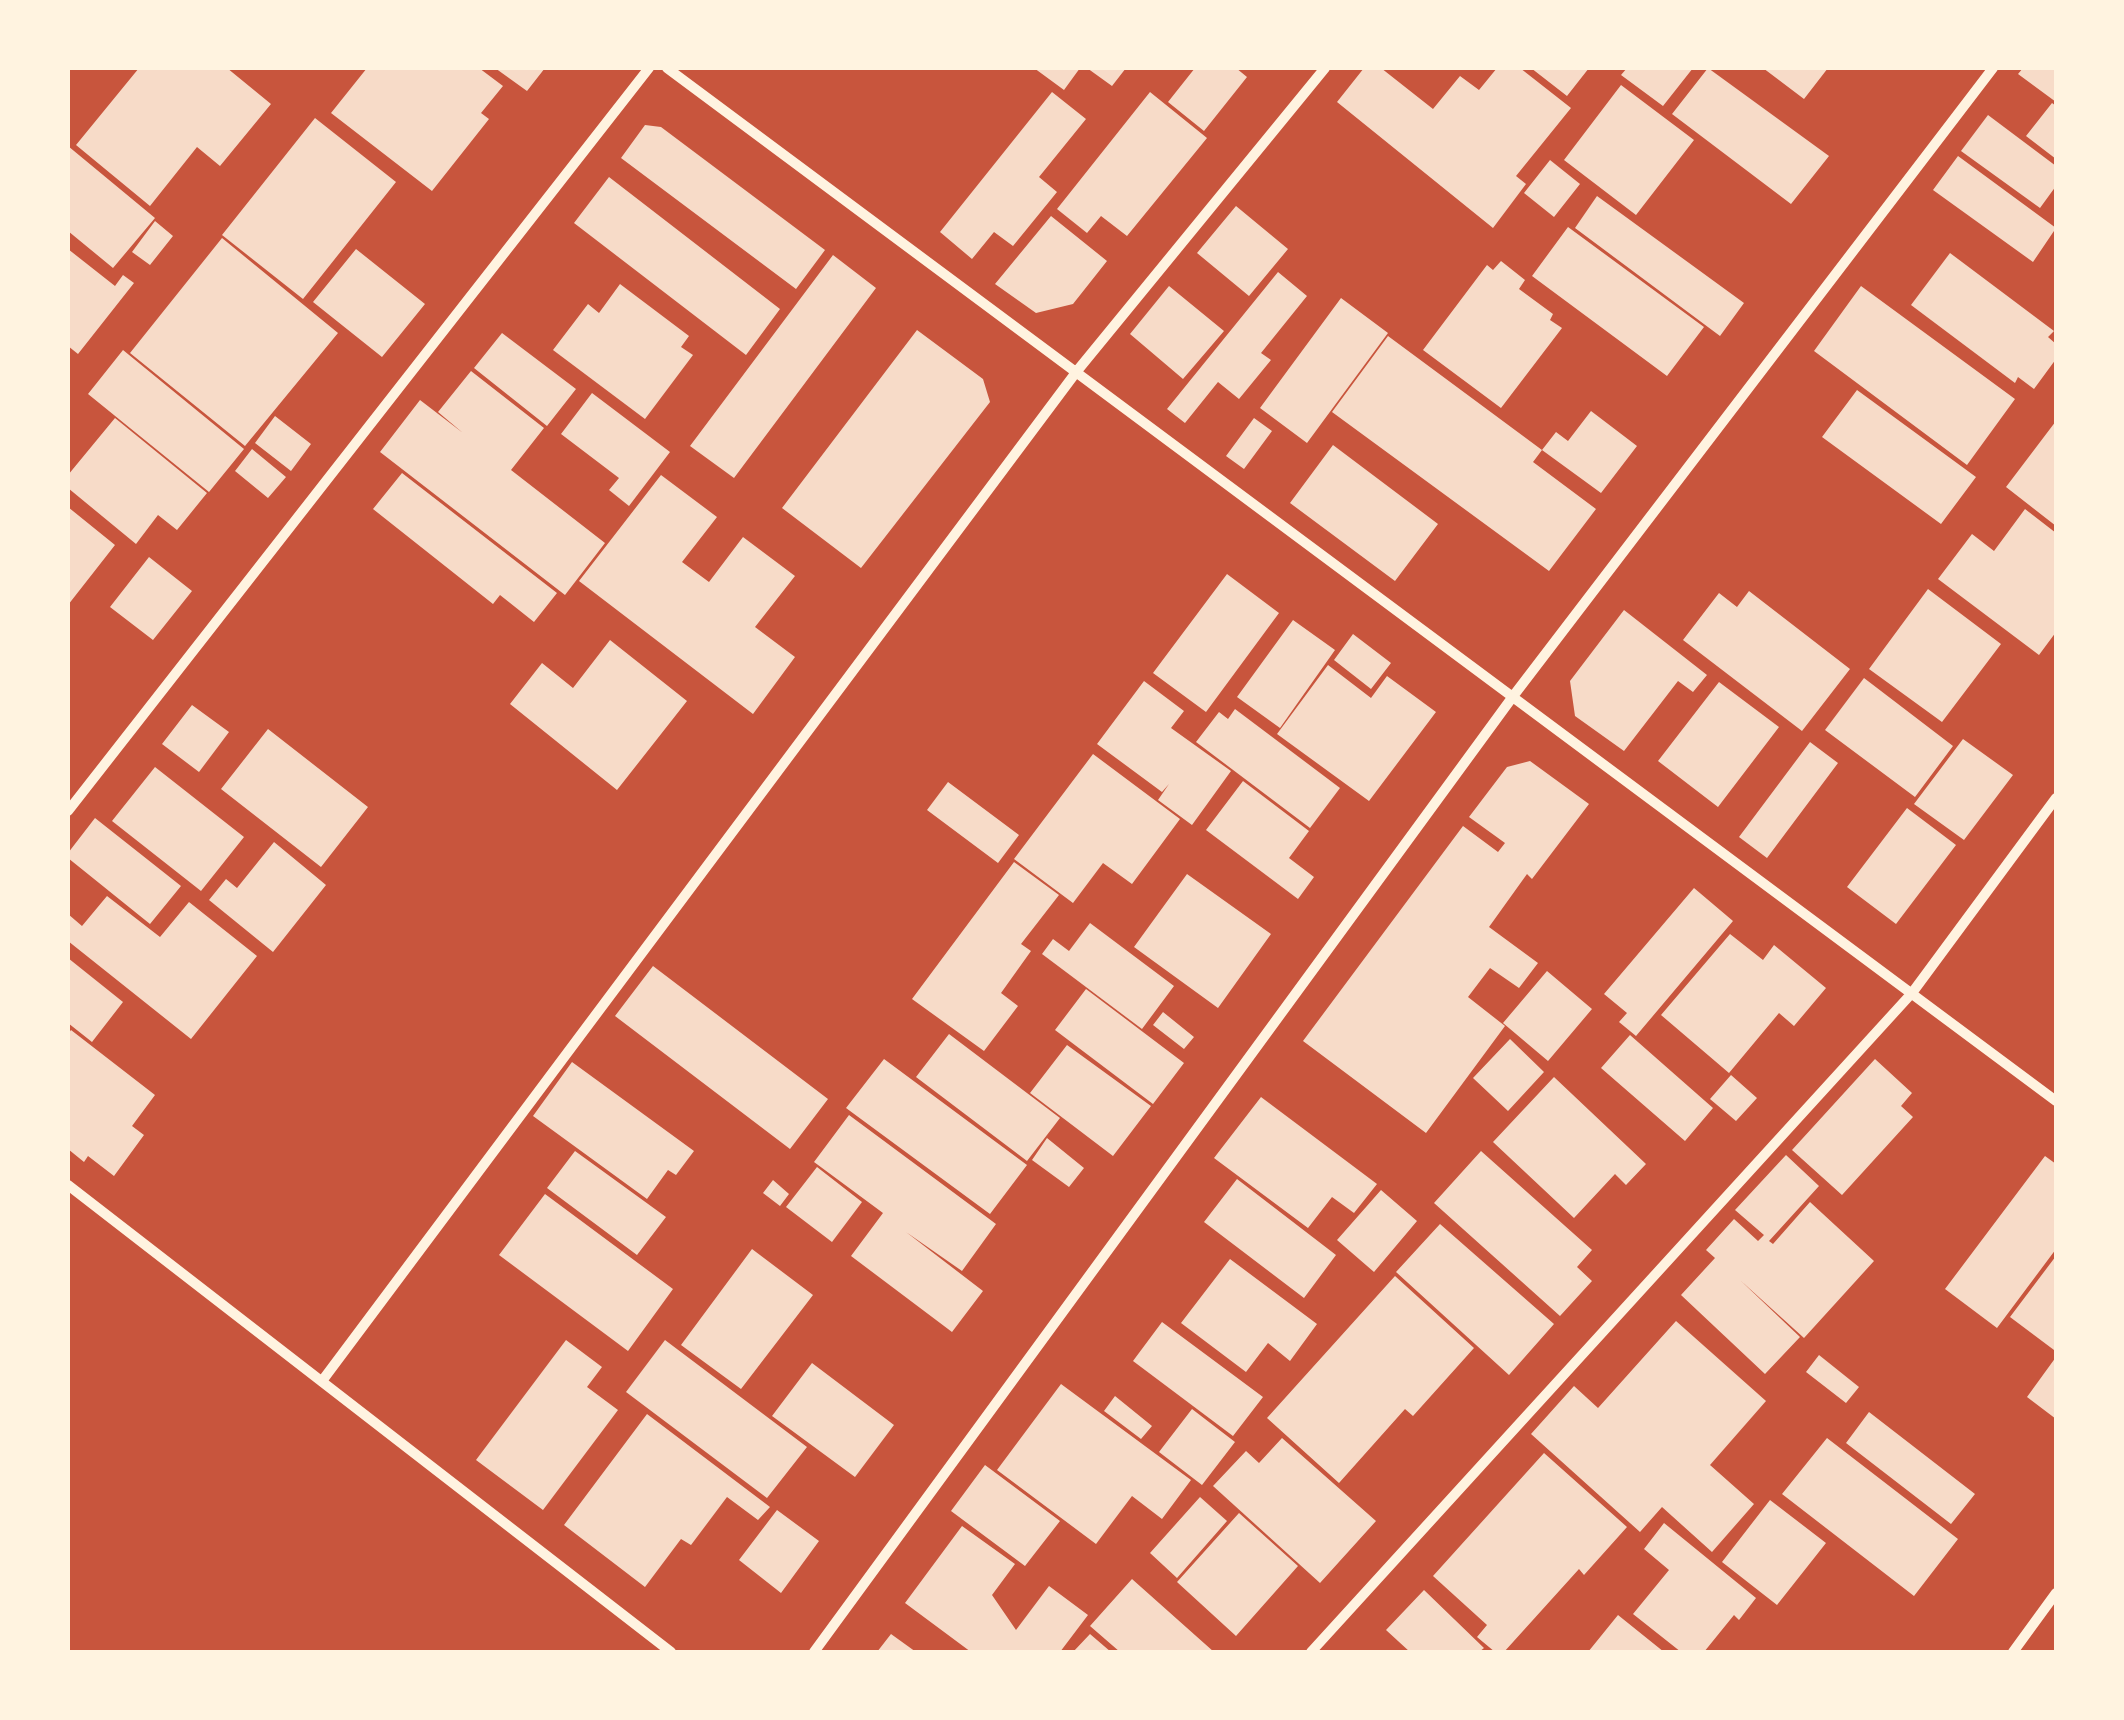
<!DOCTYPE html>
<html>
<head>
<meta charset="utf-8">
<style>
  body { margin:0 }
  #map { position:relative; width:2124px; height:1720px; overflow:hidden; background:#c8553d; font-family:"PT Sans",sans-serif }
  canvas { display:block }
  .frame { position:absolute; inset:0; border:70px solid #fff3e0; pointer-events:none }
</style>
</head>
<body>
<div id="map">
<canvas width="2124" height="1720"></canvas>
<div class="frame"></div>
</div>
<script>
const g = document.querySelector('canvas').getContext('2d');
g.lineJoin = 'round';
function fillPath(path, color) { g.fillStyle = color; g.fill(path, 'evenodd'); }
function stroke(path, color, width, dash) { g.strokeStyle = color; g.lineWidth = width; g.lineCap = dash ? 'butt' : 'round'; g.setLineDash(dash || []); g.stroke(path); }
fillPath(new Path2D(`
  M139,68H227L271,104L220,166L197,147L150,206L76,145Z
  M367,68H479L503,86L481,113L489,119L432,191L331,113Z
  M495,68H545L527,91Z
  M1034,68H1080L1064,90Z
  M1087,68H1126L1112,86Z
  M1195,68H1236L1247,77L1204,131L1168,102Z
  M1364,68H1381L1433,109L1460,76L1479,90L1497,68H1520L1571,108L1516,176L1526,184L1493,228L1337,102Z
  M1531,68H1589L1567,96Z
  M1627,68H1693L1663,106L1621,75Z
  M1708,68L1829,156L1791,204L1672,114Z
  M1763,68H1828L1804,99Z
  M2023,68H2056V102L2018,74Z
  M1621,85L1694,140L1636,215L1564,160Z
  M1052,92L1086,119L1039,177L1057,192L1013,246L994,232L972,259L940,232Z
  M1150,92L1207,138L1127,236L1101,216L1087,233L1057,209Z
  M2052,103L2056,106V159L2026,136Z
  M1988,115L2056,166V186L2040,208L1961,151Z
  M315,118L396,182L303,299L222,235Z
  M645,125L661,127L825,250L796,289L621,158Z
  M68,146L155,218L113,268L68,231Z
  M1958,156L2056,228L2033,262L1933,190Z
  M1550,160L1580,184L1554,217L1524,193Z
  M609,177L780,309L746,355L574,223Z
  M1597,196L1744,303L1720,336L1575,228Z
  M1236,206L1288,249L1249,296L1197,253Z
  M1051,216L1107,261L1073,304L1036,313L995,284Z
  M155,221L173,236L150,265L132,252Z
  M1568,227L1704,327L1667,376L1532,276Z
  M222,238L338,333L245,446L130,353Z
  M68,249L115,286L123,275L134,283L78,354L68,346Z
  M356,249L425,304L382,357L313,302Z
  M1950,253L2054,331L2048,337L2056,344V359L2034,389L2018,377L2015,383L1911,305Z
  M833,255L876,288L734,478L690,446Z
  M1501,261L1525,280L1519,289L1553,314L1550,320L1562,328L1501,408L1423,350L1487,265L1493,270Z
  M1278,272L1307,296L1261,353L1271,360L1239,399L1218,382L1185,423L1167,409Z
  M620,284L689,336L681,347L693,355L645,419L553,350L588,304L599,313Z
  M1169,286L1224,331L1183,379L1130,334Z
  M1861,286L2015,399L1967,465L1814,351Z
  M1341,298L1388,333L1307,443L1260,408Z
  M917,330L983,379L990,402L861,568L782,508Z
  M502,333L576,389L547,426L474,368Z
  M1388,336L1542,450L1533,462L1596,509L1549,571L1332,412Z
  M123,350L244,449L209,492L88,394Z
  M471,371L544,428L511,470L605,543L565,595L380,452L420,400L463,433L438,412Z
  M1857,390L1976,477L1941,524L1822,437Z
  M592,393L670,452L629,506L609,490L619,478L561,434Z
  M1591,411L1637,446L1601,493L1542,450L1556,432L1568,441Z
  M275,416L311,444L291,471L255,443Z
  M115,418L207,493L177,530L158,515L136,544L68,488V475Z
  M1254,418L1272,431L1244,469L1226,456Z
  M2056,421V526L2006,487Z
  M1333,445L1438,524L1395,581L1290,503Z
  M252,449L286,477L268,498L235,471Z
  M402,473L557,593L534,622L500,595L493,604L373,509Z
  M661,475L717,517L682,562L709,582L743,537L795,576L755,627L795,657L753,714L579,581Z
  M68,507L115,545L68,605Z
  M2025,509L2056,533V632L2039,655L1938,579L1972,534L1994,551Z
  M149,557L192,591L153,640L110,607Z
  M1227,574L1279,613L1206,712L1153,673Z
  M1928,589L2001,644L1942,722L1869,669Z
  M1749,591L1850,669L1802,731L1683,640L1719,593L1737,607Z
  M1624,610L1707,675L1693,692L1678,681L1624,751L1575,716L1570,681Z
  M1293,620L1335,650L1280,728L1237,697Z
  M1353,634L1391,663L1371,689L1334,660Z
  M610,640L687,701L617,790L510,704L542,663L573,688Z
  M1328,665L1371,698L1387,676L1436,712L1369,801L1277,734Z
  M1864,678L1953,746L1915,797L1825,730Z
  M1144,681L1184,711L1171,728L1231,771L1192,825L1158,800L1169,784L1162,792L1097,744Z
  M1719,682L1779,727L1718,807L1658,761Z
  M192,705L229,732L199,772L162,744Z
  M1235,709L1340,788L1310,828L1196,742L1219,712L1228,719Z
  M268,729L368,807L321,867L221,789Z
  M1963,739L2013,775L1964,840L1914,804Z
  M1810,742L1838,763L1767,858L1739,837Z
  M1093,754L1180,819L1132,884L1103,863L1073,903L1014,859Z
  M1530,761L1589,804L1532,879L1527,874L1489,927L1538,963L1519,988L1490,968L1468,997L1505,1026L1426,1133L1303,1041L1463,826L1498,852L1505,843L1469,817L1507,767Z
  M155,767L244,837L201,891L112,821Z
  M1243,781L1309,831L1289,858L1314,877L1298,899L1206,830Z
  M948,782L1019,835L998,863L927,810Z
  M1907,808L1956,845L1896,924L1847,887Z
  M95,818L181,886L150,924L68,858V853Z
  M274,842L326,885L273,952L209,900L226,879L237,888Z
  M1014,862L1059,895L1021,944L1031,951L1001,993L1018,1006L984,1051L912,999Z
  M1187,874L1271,934L1218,1008L1134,947Z
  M1694,888L1733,921L1636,1036L1619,1022L1627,1013L1604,994Z
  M107,896L160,937L189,902L257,956L191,1039L68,941V914L82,926Z
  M1090,923L1174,986L1142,1029L1042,954L1053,939L1069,951Z
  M1730,934L1763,960L1774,945L1826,988L1794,1026L1779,1013L1729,1073L1661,1015Z
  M68,958L123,1002L92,1042L68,1023Z
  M653,966L828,1099L790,1149L615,1016Z
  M1547,971L1592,1009L1548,1061L1503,1023Z
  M1086,989L1184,1063L1153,1104L1055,1030Z
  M1163,1012L1194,1037L1184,1049L1153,1025Z
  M71,1030L155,1095L132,1126L144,1135L114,1176L88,1156L84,1162L68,1149V1034Z
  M949,1034L1060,1118L1027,1161L916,1077Z
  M1630,1035L1713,1108L1685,1141L1601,1068Z
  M1510,1039L1544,1072L1508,1111L1473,1078Z
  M1067,1045L1151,1106L1113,1156L1030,1093Z
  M884,1059L1027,1165L990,1214L846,1108Z
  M1875,1059L1912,1093L1901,1106L1913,1117L1842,1195L1792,1150Z
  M572,1062L694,1151L676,1175L668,1170L647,1199L533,1116Z
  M1731,1075L1757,1098L1736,1121L1710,1099Z
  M1554,1077L1646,1164L1626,1185L1615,1174L1574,1218L1493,1142Z
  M1261,1097L1377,1184L1354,1213L1332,1197L1308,1228L1214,1158Z
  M849,1115L996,1224L962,1271L906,1232L983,1291L952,1332L851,1256L883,1213L814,1162Z
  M1047,1138L1084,1168L1069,1187L1032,1160Z
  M575,1151L666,1217L637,1255L547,1188Z
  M1481,1151L1592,1250L1577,1267L1592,1281L1560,1316L1434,1203Z
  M1786,1155L1819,1186L1769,1241L1773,1244L1810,1202L1874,1261L1804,1338L1740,1280L1800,1337L1765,1374L1681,1295L1715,1258L1706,1250L1734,1219L1758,1241L1764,1235L1735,1210Z
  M2045,1156L2056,1164V1249L1997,1328L1945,1289Z
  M817,1167L862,1202L832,1242L786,1207Z
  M1237,1179L1336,1255L1304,1298L1204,1222Z
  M773,1180L789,1194L780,1206L763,1193Z
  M1381,1190L1417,1221L1374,1272L1337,1240Z
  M545,1194L673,1289L628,1351L499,1255Z
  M1440,1224L1554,1324L1509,1375L1396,1272Z
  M752,1249L813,1295L741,1389L681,1345Z
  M2056,1256V1346L2054,1350L2010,1317Z
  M1230,1259L1317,1324L1290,1361L1268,1343L1246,1372L1181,1323Z
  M1395,1276L1474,1348L1413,1416L1405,1409L1339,1483L1267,1418Z
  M1676,1321L1766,1401L1710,1465L1754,1504L1712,1552L1662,1507L1640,1532L1531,1434L1574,1386L1598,1408Z
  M1162,1322L1263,1397L1233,1436L1133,1361Z
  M566,1340L602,1367L587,1387L618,1410L543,1510L476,1460Z
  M665,1340L807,1447L767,1498L626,1392Z
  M1819,1355L1859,1387L1846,1403L1806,1372Z
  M2056,1357V1419L2027,1397Z
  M812,1363L894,1425L855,1477L772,1416Z
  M1061,1384L1191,1480L1162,1519L1132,1496L1096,1544L997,1470Z
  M1115,1396L1152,1426L1141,1439L1104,1411Z
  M1192,1409L1235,1442L1202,1485L1159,1452Z
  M1869,1412L1975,1494L1951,1524L1846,1443Z
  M647,1414L770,1507L758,1520L727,1497L691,1545L681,1539L645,1587L564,1525Z
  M1282,1438L1376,1521L1320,1583L1213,1486L1246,1451L1259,1463Z
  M1827,1438L1958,1539L1914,1596L1782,1494Z
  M1544,1453L1627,1527L1584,1575L1579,1569L1504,1652H1495L1477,1637L1487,1625L1433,1576Z
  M985,1465L1060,1521L1025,1566L951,1511Z
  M1200,1497L1227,1521L1177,1578L1150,1553Z
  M1770,1500L1826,1543L1777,1605L1722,1562Z
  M777,1510L819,1541L781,1593L739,1560Z
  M1239,1513L1298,1566L1236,1636L1177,1582Z
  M1664,1523L1756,1598L1739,1620L1734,1615L1704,1652H1681L1633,1614L1669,1570L1644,1549Z
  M962,1526L1015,1564L992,1595L1016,1630L1049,1586L1088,1615L1060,1652H971L905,1603Z
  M1132,1579L1214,1652H1120L1090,1626Z
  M1424,1590L1484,1648L1479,1652H1410L1386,1630Z
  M1618,1615L1664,1652H1588Z
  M891,1634L916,1652H877Z
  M1090,1634L1111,1652H1073Z`), '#f7dbc8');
stroke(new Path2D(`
  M667,68L2056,1101
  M68,811L649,68
  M68,1185L671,1652
  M322,1381L1077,371L1325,68
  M814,1652L1514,695L1993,68
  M1311,1652L1912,993L2056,798
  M2013,1652L2056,1593`), '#fff3e0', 10);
</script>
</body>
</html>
